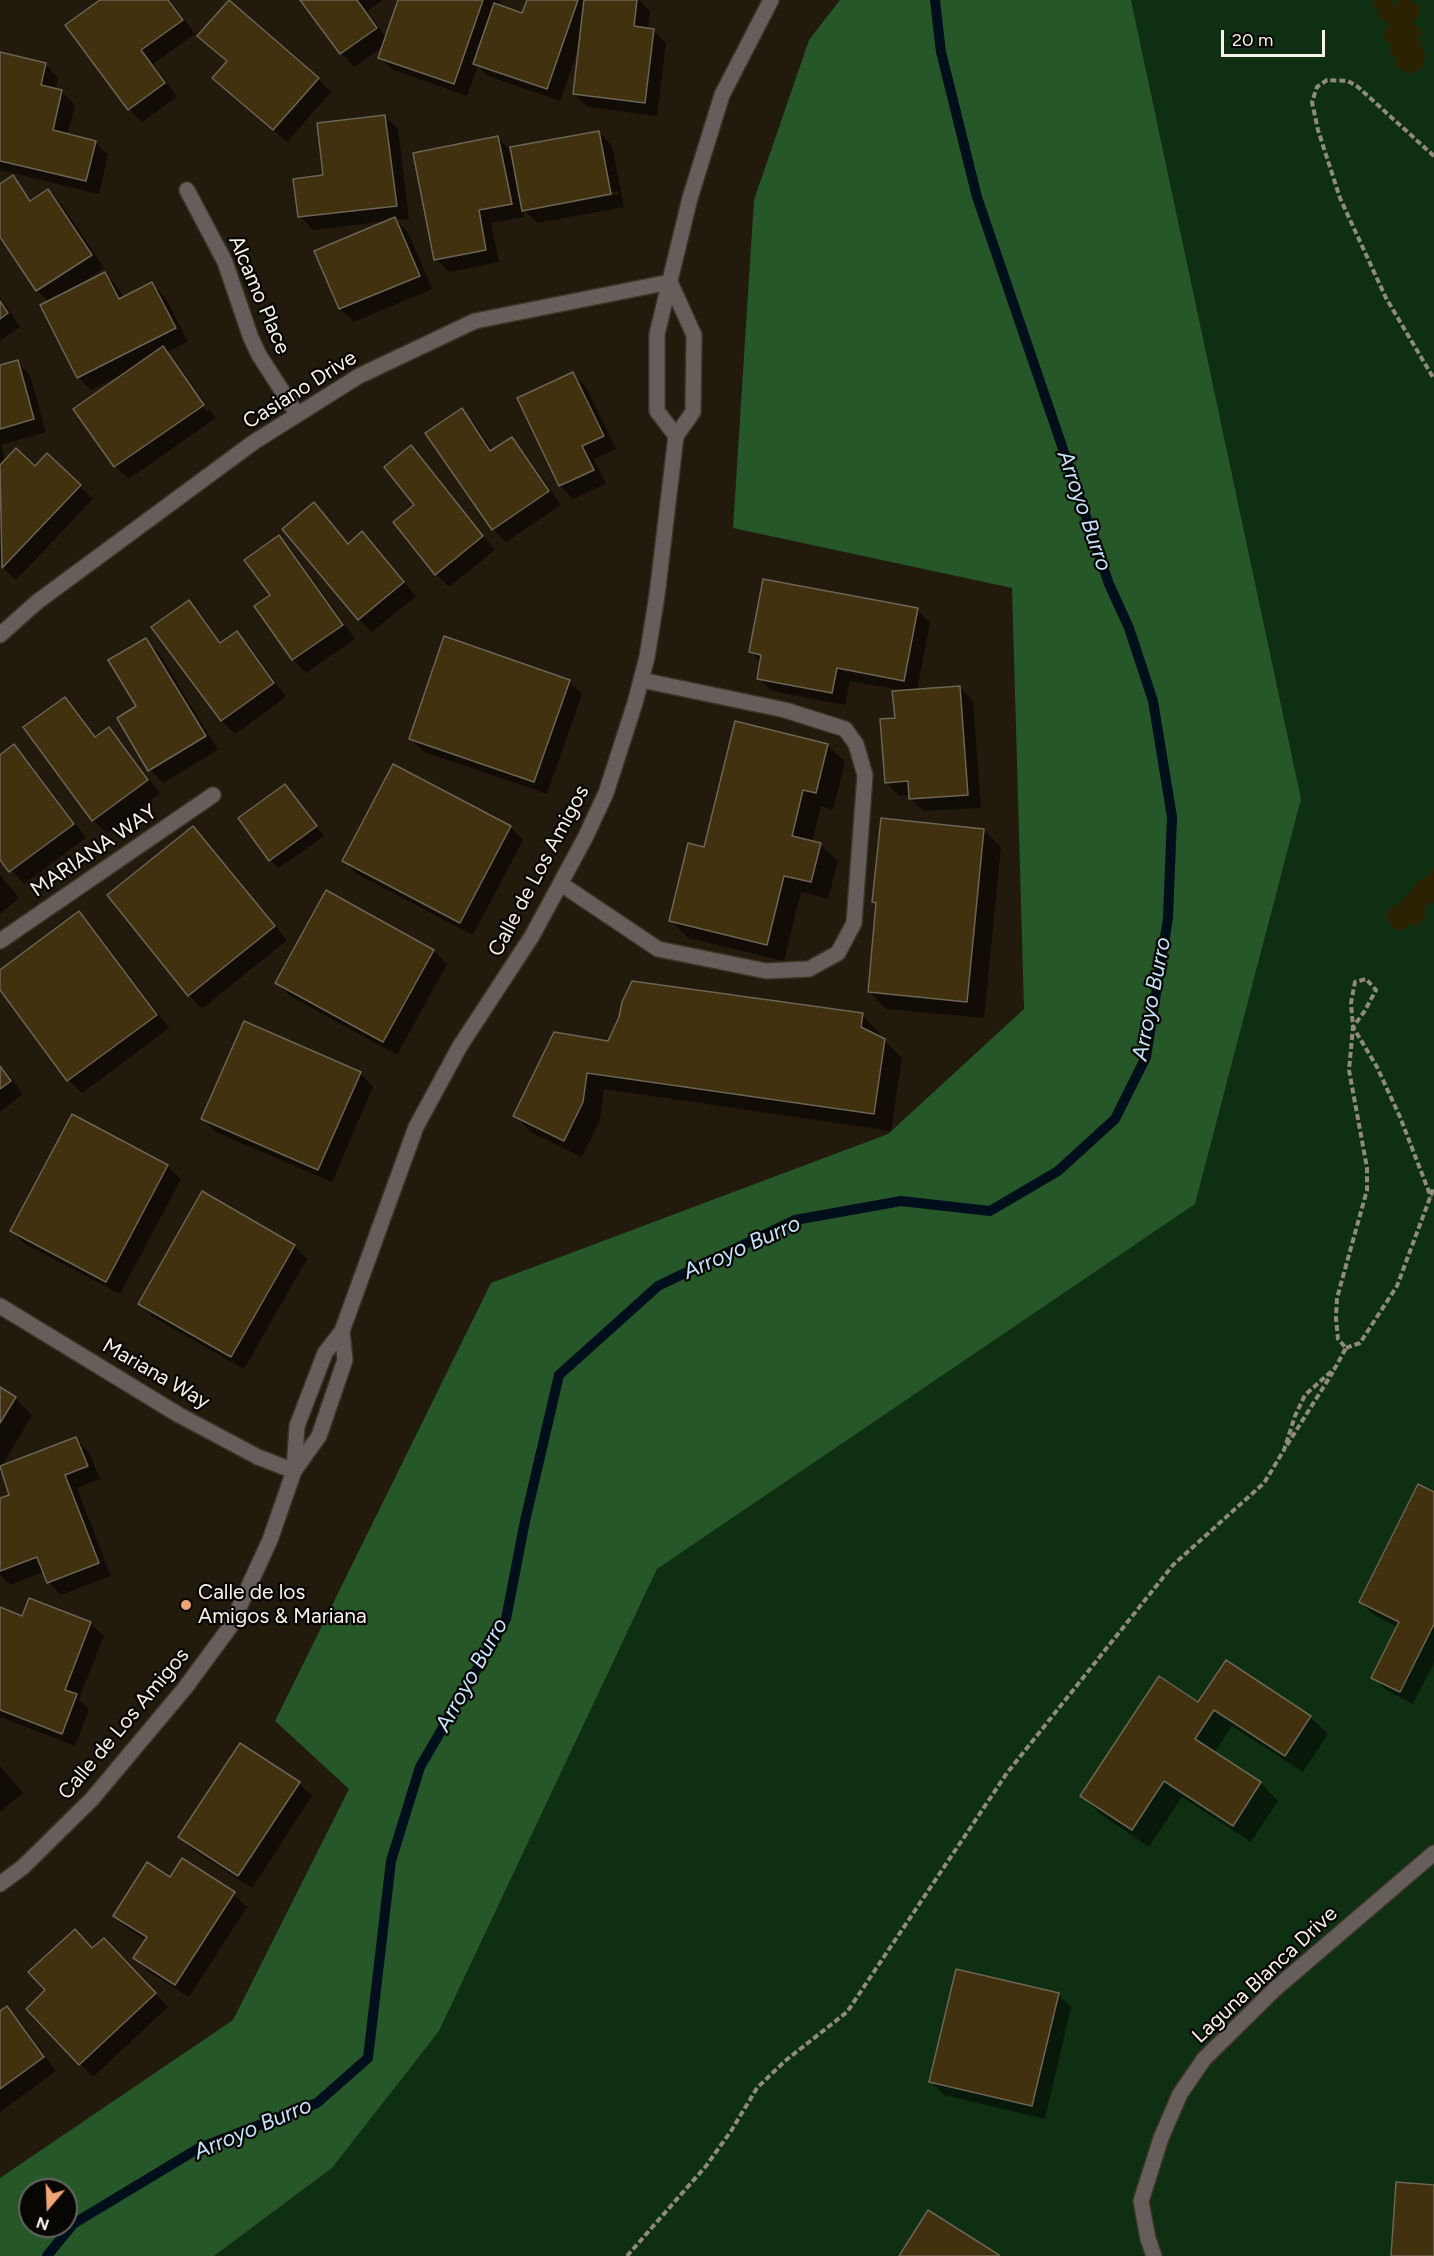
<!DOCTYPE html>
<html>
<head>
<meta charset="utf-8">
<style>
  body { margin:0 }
  #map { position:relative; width:1434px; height:2256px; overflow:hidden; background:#211a0d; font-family:Figtree,sans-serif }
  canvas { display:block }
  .north { position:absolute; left:18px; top:2178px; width:60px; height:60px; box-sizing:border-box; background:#080603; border:2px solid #68645f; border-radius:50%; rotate:199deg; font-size:16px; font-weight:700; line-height:24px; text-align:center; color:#f7f2e9 }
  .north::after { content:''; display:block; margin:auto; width:21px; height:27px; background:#efa377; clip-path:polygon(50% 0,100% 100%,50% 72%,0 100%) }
  .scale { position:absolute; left:1221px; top:30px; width:104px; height:27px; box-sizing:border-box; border:3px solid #f7f2e9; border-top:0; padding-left:8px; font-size:18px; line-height:21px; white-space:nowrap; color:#f7f2e9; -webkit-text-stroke:4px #080603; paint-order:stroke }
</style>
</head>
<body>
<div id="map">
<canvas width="1434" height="2256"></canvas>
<div class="north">N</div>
<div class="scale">20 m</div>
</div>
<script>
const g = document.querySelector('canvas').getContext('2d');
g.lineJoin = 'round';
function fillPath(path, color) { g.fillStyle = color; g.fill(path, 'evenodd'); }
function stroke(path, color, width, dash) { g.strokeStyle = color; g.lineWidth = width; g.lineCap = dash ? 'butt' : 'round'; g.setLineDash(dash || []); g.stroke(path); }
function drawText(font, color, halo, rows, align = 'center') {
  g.font = font + ' Figtree,sans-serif'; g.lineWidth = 4.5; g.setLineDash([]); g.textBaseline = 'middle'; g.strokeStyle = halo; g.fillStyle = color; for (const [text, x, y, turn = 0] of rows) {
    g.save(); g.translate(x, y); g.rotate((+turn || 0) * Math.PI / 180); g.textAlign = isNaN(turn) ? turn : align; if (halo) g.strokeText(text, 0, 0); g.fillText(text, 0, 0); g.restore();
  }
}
fillPath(new Path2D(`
  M1131,0H1434V2256H214L332,2168L439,2031L657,1569L1195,1204L1301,799Z`), '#0f2f12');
fillPath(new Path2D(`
  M840,0H1131L1301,799L1195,1204L657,1569L439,2031L332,2168L214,2256H0V2178L233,2020L349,1789L275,1721L491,1283L888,1134L1024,1009L1012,588L733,528L754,200L809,40ZM30,2190H66V2226H30Z`), '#255729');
fillPath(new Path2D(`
  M1374,0H1391L1395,6L1398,4L1396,0H1409L1419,6L1421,12L1413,24L1422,30V34L1418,38L1425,54L1423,69H1419L1415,72L1407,74L1403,69L1396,68V58L1389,52L1391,43L1386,41L1383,32L1390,25L1376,15L1380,11L1373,6Z
  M1434,867V902L1427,904L1425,918L1416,926L1409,924L1403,931C1392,930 1387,923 1386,912L1398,904L1424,876L1429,877V872Z`), '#2a2201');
fillPath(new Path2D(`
  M103,0H170L195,34L153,64L177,97L142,122L129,109L68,26Z
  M302,0H383L367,11L386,37L399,0H501L498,6L523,15L528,0H639L650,11L648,29L653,30L666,43L657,116L588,107L574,94L578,50L560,101L488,76L478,66L467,96L393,70L380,57L384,46L354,67L341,53Z
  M213,49L318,79L331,92L287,142L228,91V62Z
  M0,54L45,64L58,78L56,90L62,92L75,105L67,135L95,142L108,155L99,194L0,170Z
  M385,116L398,129L409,219L396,220L408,232L432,289L354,322L340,309L316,252L386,221L313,230L300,216L325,176Z
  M599,132L612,146L624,207L537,223L522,208L524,217L491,223L499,262L449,272L436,259L498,138L513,153ZM618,191L619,194L532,210V207Z
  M13,177L33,201L48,190L61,204L104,268L77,286L78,288L105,274L118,287L124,298L152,284L165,297L188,342L167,352L176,361L216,418L129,479L115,466L75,409L120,378L119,376L91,390L78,377L49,302L37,290L0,234V186ZM171,360H175L210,410L207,412Z
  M0,297L20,327L0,341Z
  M17,362L30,375L46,432L1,445L5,462L35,468L47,455L93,499L16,580L0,565V366Z
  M573,374L586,387L616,449L594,459L606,484L573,499L560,486Z
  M461,410L474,423L493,451L511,439L524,452L561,505L506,542L493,529Z
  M411,448L424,461L495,550L449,587L436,574L416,505Z
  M314,504L349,544L362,533L416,596L372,632L359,619Z
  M279,537L292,550L355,639L306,673L293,659L256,607L272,596Z
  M188,602L202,615L222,643L236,633L250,646L286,697L235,734L222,721L154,627Z
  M917,610L930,623L917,690L960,687L973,701L981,808L923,811L910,798V795L899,796L886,783L901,690L850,681L845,705L772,691L758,678L761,662L751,652Z
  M145,639L159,653L218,750L163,783L150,770L138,707Z
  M569,681L582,694L547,794L424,752L411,739Z
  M65,698L78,712L97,737L109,729L122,742L160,794L107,833L93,820Z
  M827,745L845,762L833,810L821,806L812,842L820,844L838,861L828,899L801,892L784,961L688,938L671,921L705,849Z
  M14,746L27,759L86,838L24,884L0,857V756Z
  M285,786L324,836L279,868L270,860Z
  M510,827L523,840L473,935L357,874L344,860Z
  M193,828L206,841L287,940L202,1009L189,995L109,895Z
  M984,830L1001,847L984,1018L886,1009L869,991L878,906L874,902Z
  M0,875L19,898L0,914Z
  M326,892L434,951L447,964L397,1055L290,996L277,983Z
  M79,913L92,926L169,1028L82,1093L69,1080L0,988V972Z
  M862,1015L879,1032V1037L884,1040L902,1058L891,1131L604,1089L600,1120L582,1157L532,1133L514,1115L609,1042Z
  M0,1064L23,1094L0,1112Z
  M360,1073L373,1087L332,1182L216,1132L203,1119Z
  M167,1166L181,1179L120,1294L25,1244L12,1231Z
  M294,1246L307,1259L244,1369L153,1317L139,1303Z
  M0,1389L15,1398L32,1415L1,1468L76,1439L89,1452L100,1479L77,1488L111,1576L61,1595L48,1582L44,1572L10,1585L0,1575V1500L11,1495L0,1469Z
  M1434,1494V1663L1413,1704L1386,1690L1373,1677L1398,1627L1374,1615L1360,1602Z
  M0,1609L23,1618L90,1623L104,1636L79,1699L89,1709L75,1746L0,1717Z
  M1199,1704L1310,1717L1328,1734L1303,1772L1232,1726L1214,1753L1261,1783L1278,1801L1251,1842L1182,1797L1149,1847L1099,1813L1082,1796Z
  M0,1766L23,1793L0,1812Z
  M299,1783L312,1796L252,1888L193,1850L180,1837Z
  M182,1860L234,1894L247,1907L189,1997L148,1971L135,1958L146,1940L128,1929L114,1915L170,1879Z
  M93,1949L117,1953L168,2007L93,2077L28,2009Z
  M1058,1994L1071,2007L1045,2119L944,2095L931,2082Z
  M7,2008L20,2021L56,2071L0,2112V2013Z`), '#0007');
stroke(new Path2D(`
  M47,2256L73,2224L199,2148L317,2103L368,2058L391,1861L420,1767L506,1619L525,1521L559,1375L658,1286L795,1220L901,1201L990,1211L1058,1171L1115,1119L1146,1057L1168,918L1172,817L1153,701L1129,628L1109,584L977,197L941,52L935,0`), '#010e1b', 10);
const building = new Path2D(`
  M100,0H168L183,20L141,50L165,83L128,110L65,25Z
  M229,0L319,78L273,130L212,78L227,61L197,36Z
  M300,0H357L377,28L340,54Z
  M398,0H483L454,84L378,58Z
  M527,0H578L547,89L473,64L494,3L522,13Z
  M584,0H637L634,26L654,29L645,103L573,94Z
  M0,52L46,63L41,85L62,90L53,130L96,141L86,181L0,161Z
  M385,115L397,206L298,217L293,179L323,175L317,123Z
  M599,131L611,194L522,211L510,147Z
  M498,136L512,204L479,210L486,250L434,260L413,153Z
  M13,175L30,201L48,189L92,255L36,291L0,237V184Z
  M395,217L420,276L339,309L314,251Z
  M105,272L119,299L152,282L176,328L77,378L40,305Z
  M0,301L8,313L0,319Z
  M163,346L204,405L114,467L73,409Z
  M18,360L34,419L0,429V365Z
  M573,372L604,436L582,446L594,470L559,486L517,398Z
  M462,408L490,451L512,437L549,491L492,530L425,433Z
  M411,445L483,536L435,575L393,522L414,505L384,467Z
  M16,448L35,466L47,453L81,485L2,568L0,465Z
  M314,502L348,544L362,531L404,582L358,620L282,529Z
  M279,535L343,625L292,660L254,606L270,595L244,560Z
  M763,579L918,608L904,681L837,668L832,693L757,679L761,655L749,652Z
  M189,600L220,643L237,631L274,683L221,721L151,627Z
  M444,636L570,680L534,782L409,739Z
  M146,638L206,736L148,771L117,718L136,706L108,660Z
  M960,686L968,795L909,799L908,781L885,783L880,719L895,718L892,691Z
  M65,697L95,737L109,727L148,780L92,821L23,727Z
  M735,721L828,744L816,793L803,790L792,836L821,843L811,882L784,876L767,945L669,921L688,843L704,847Z
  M14,744L74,824L9,872L0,860V755Z
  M393,764L511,826L460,923L342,861Z
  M285,784L317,826L269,861L238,818Z
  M881,818L984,829L967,1002L868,992L876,903L872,902Z
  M193,826L275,926L188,996L107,895Z
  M326,890L434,950L383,1042L275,983Z
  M79,911L157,1015L67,1081L0,990V970Z
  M632,981L863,1013L861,1027L885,1039L874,1114L587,1073L583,1102L564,1141L513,1116L554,1032L608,1041L619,1017L622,1002Z
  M244,1021L361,1072L318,1170L201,1119Z
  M0,1066L11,1081L0,1089Z
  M72,1114L168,1165L106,1282L10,1231Z
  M202,1191L295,1245L231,1357L138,1304Z
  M0,1387L16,1397L0,1423Z
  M76,1437L88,1466L65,1475L99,1563L47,1583L37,1557L0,1571V1498L9,1495L0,1466Z
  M1418,1484L1434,1492V1624L1400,1692L1371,1678L1399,1622L1359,1602Z
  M29,1598L91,1622L65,1690L77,1694L62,1734L0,1710V1607L22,1616Z
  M1226,1660L1311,1716L1285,1756L1214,1710L1195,1739L1261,1782L1233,1826L1164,1781L1132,1830L1080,1796L1159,1676L1198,1702Z
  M240,1743L300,1782L238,1876L178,1837Z
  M182,1858L235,1892L175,1985L133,1958L147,1937L113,1916L147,1862L170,1877Z
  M75,1929L92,1948L104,1938L156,1993L79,2065L26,2009L45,1990L28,1972Z
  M956,1969L1059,1993L1032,2106L929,2082Z
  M7,2006L44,2057L0,2089V2011Z
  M1396,2182L1434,2185V2256H1391Z
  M928,2210L999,2255V2256H899Z`);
fillPath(building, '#41310e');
stroke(building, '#6c6455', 1.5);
const minor = new Path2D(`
  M187,190L225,262L251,338L259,355L297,414
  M676,436L657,411V334L690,198L722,95L771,0
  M0,635L37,602L254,442L359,376L475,321L670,282
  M561,884L658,949L766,971L809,969L838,953L854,923L865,775L856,744L845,729L785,710L641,680
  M0,941L213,795
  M0,1306L179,1415L258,1457L294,1471
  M294,1471L319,1436L345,1360L342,1331
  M0,1884L23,1867L92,1799L185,1688L230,1627L270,1540L294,1471L297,1426L325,1353L342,1331L416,1127L460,1046L532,936L585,838L606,793L635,703L647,657L657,595L676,436L693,412L694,335L670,282
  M1154,2256L1148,2239L1141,2201L1161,2138L1180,2094L1204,2059L1275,1989L1434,1853`);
stroke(minor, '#3b3427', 18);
stroke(new Path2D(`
  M1434,156L1358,87L1348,81L1327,80L1317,87L1312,102L1318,130L1340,198L1386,298L1434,379
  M1346,1348L1360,1343L1397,1286L1434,1187
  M1287,1445L1333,1372
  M627,2256L706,2166L731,2131L757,2088L785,2061L847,2012L1007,1773L1173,1565L1264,1483L1284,1450L1295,1416L1305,1395L1335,1368L1346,1348L1338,1339L1336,1318L1337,1298L1367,1190V1168L1349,1070L1353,1027L1351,1003L1355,982L1366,979L1376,990L1364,1012L1353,1027L1377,1067L1400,1117L1431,1197`), '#8f897e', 4, [6, 3]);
stroke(minor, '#665e5b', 15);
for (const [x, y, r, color] of [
  [186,1605,6,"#efa377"]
]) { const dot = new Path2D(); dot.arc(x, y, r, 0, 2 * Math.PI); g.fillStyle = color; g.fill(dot); stroke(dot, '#080603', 2); }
drawText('21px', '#f7f2e9', '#080603', [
  ["Alcamo Place",259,295,67],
  ["Casiano Drive",300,390,-32],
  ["MARIANA WAY",94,851,-34],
  ["Calle de Los Amigos",539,871,-62],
  ["Mariana Way",156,1374,30],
  ["Calle de Los Amigos",124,1724,-50],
  ["Laguna Blanca Drive",1265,1975,-43]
]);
drawText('21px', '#f7f2e9', '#080603', [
  ["Calle de los",198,1593],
  ["Amigos & Mariana",198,1617]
], 'left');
drawText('italic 22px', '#c4e3fd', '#080603', [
  ["Arroyo Burro",1084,511,71],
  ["Arroyo Burro",1152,999,-79],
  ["Arroyo Burro",742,1248,-24],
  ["Arroyo Burro",472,1675,-61],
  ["Arroyo Burro",253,2129,-23]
]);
</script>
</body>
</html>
